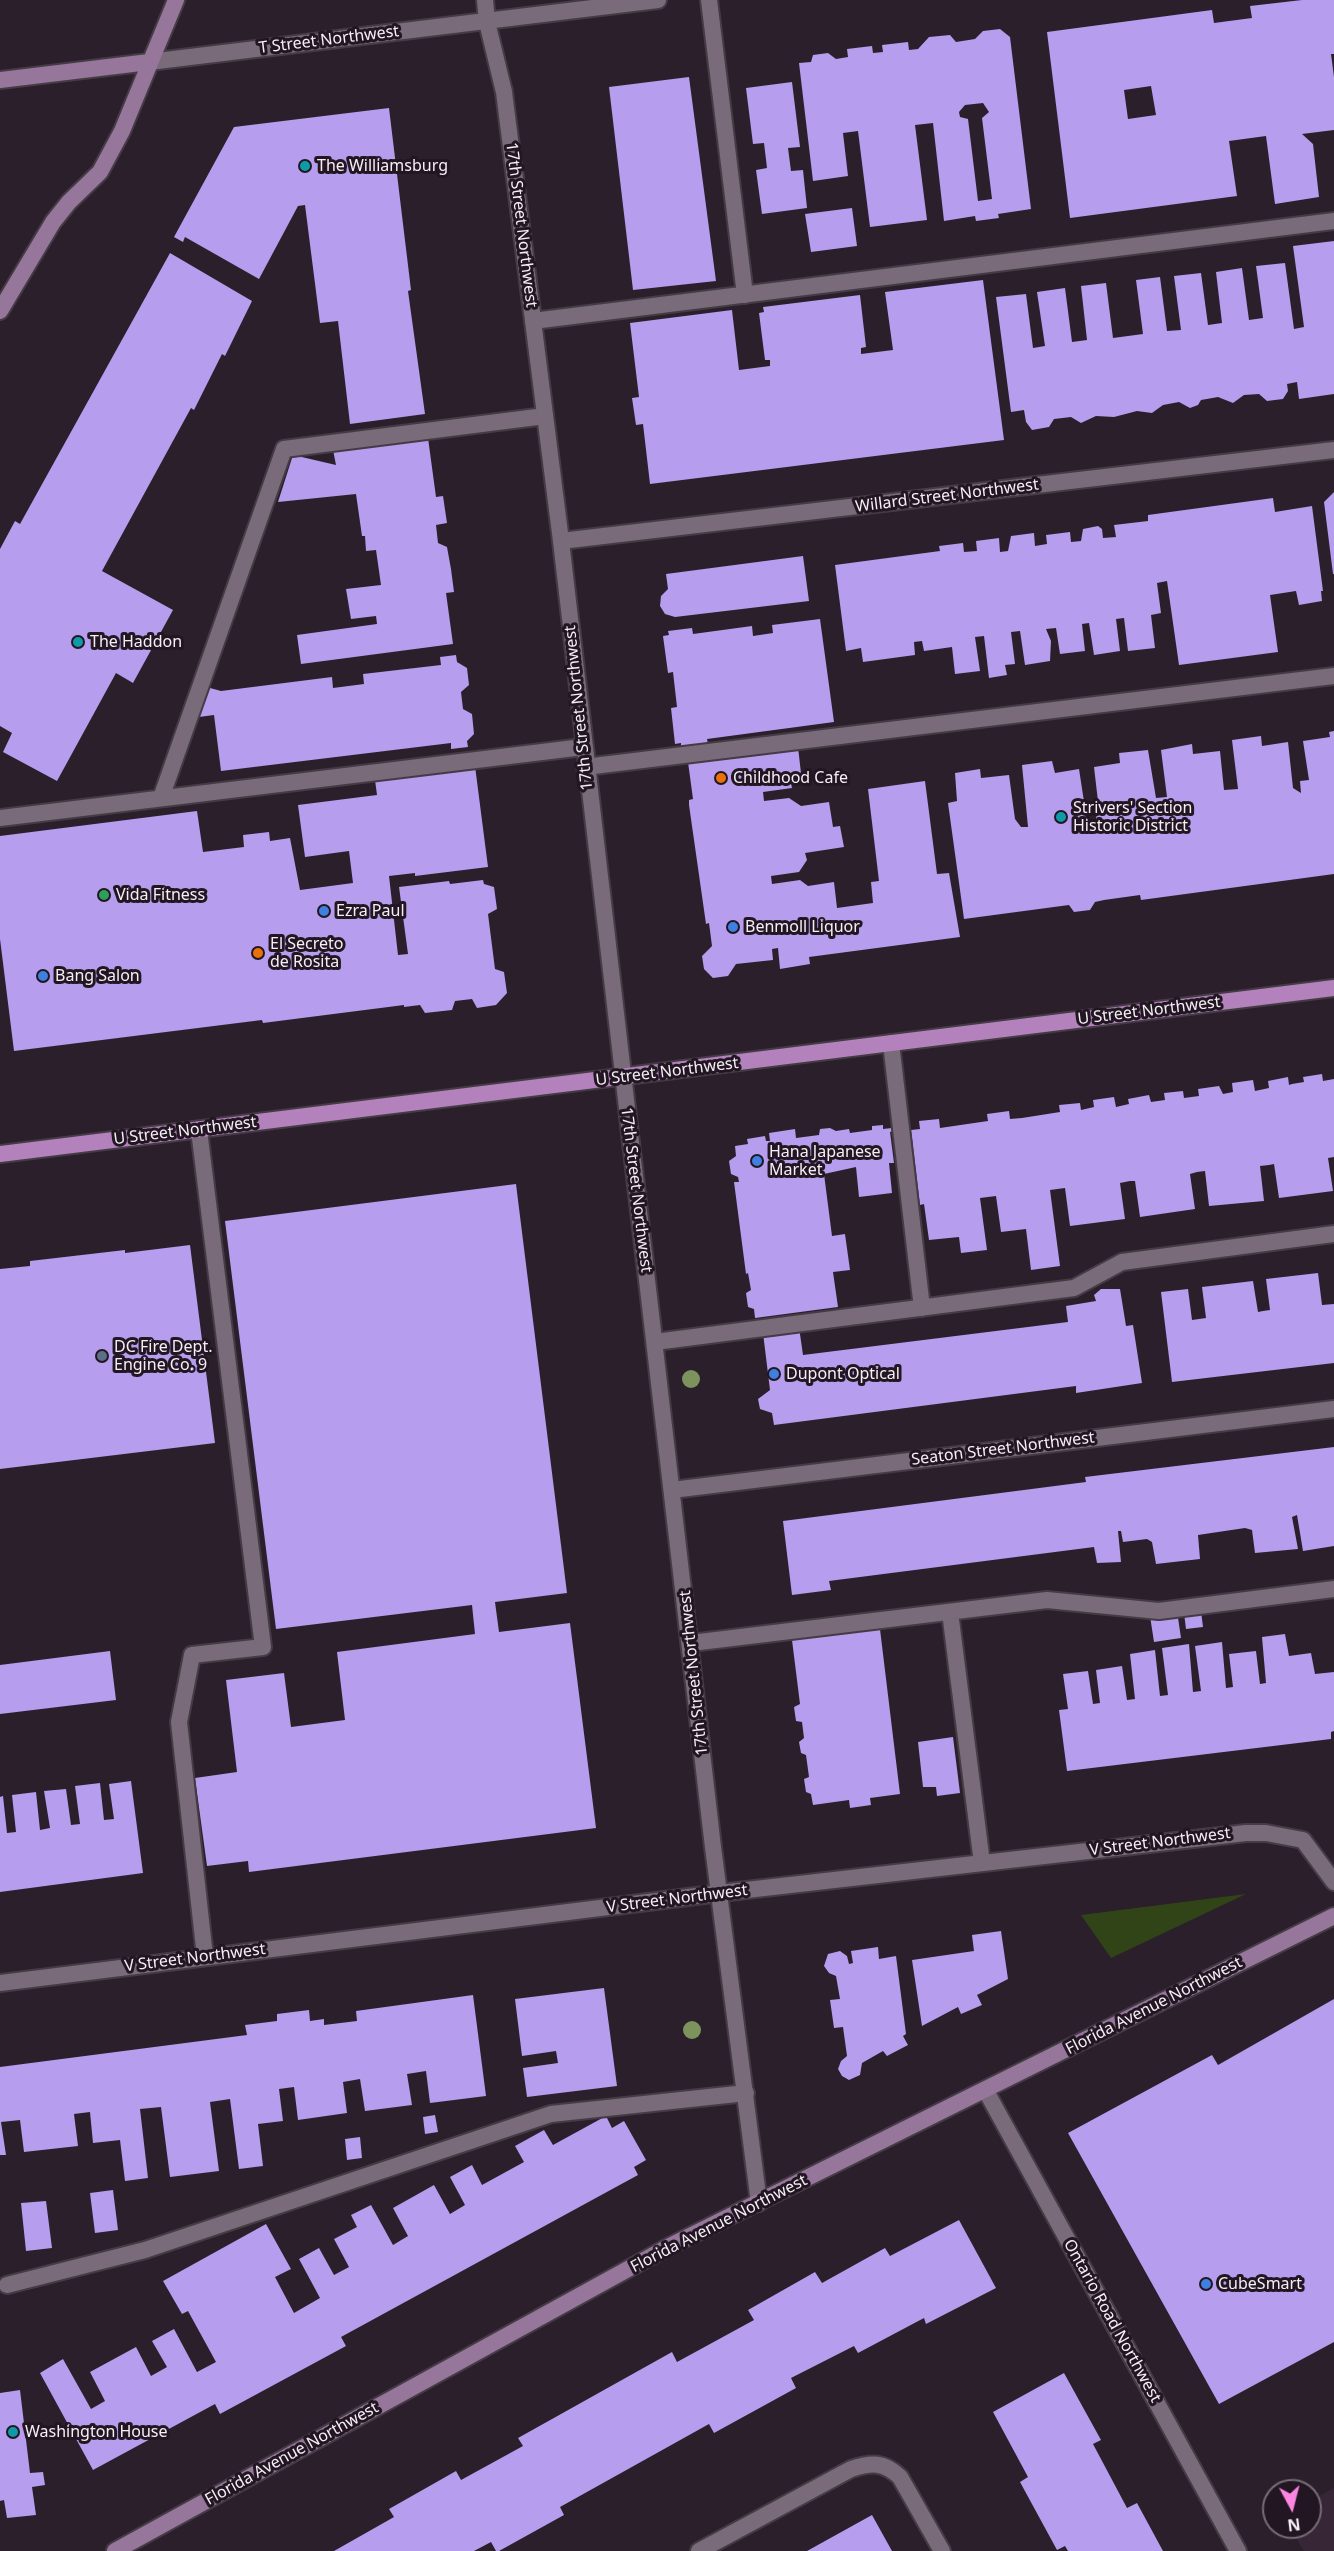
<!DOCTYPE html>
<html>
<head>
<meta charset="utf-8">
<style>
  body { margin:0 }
  #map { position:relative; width:1334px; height:2551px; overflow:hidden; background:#2a1f2b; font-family:"Noto Sans",sans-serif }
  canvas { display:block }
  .north { position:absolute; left:1262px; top:2479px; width:60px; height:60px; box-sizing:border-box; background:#211621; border:2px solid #766c76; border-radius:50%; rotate:173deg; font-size:16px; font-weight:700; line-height:24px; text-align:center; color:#f6eef6 }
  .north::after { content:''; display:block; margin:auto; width:21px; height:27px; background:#fd86e1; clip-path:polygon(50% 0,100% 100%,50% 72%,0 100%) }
</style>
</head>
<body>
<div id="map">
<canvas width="1334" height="2551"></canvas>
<div class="north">N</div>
</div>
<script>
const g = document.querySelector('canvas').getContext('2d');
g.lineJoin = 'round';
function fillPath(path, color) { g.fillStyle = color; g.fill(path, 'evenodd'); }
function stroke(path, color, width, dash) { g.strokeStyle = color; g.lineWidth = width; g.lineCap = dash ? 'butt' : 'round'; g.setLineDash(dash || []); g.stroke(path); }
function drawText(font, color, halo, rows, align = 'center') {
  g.font = font + ' "Noto Sans",sans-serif'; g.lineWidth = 6; g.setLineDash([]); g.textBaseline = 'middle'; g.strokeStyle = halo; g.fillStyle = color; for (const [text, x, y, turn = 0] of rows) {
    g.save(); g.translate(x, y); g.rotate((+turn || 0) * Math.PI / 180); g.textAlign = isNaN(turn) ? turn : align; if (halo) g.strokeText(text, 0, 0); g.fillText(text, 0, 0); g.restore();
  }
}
fillPath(new Path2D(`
  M1334,2488V2551H1304L1289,2527H1310V2501Z`), '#362636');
fillPath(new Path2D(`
  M1246,1894L1111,1958L1081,1915Z`), '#314418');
fillPath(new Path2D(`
  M1302,0H1334V54H1331L1334,77V130L1302,134L1313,144L1319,197L1275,204L1266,136L1229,141L1237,196L1070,218L1047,32L1212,10L1214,23L1252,18L1250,6ZM1151,86L1156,115L1128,119L1124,90Z
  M1000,29L1010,37L1031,209L998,214L999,218L976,221L975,216L944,221L933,123L915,125L927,220L870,227L858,131L843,133L848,176L813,181L799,63L811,62L813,55L828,53L836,59L848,57L847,49L872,46L873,53L883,52L882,45L908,42L909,50L918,49L929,37L950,35L956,42L975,39L983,31ZM983,103L989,112L982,118L992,199L978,201L968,119L960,117L959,112L965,105Z
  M689,77L716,281L633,290L609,87Z
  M792,82L800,147L788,148L791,171L803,170L807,208L762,214L756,170L767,168L764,143L753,144L746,88Z
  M389,108L411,290L408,291L425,414L350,424L338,321L320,323L305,205L298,206L259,279L185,237L183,242L174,237L234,127Z
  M852,208L857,246L811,252L805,214Z
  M1334,241V394L1299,399L1297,382L1287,384L1288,391L1283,399L1267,401L1259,394L1244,395L1233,403L1218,397L1201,400L1198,405L1190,408L1179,402L1163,405L1152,413L1137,411L1114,417L1096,416L1081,423L1071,417L1054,419L1049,427L1032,430L1026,422L1024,410L1011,412L996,297L1026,294L1033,348L1045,346L1037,292L1065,288L1072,342L1087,340L1081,286L1106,283L1113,338L1143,334L1136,280L1160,277L1167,331L1181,330L1174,276L1201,273L1208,325L1222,323L1216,272L1242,268L1249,320L1263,318L1256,266L1285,263L1294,329L1304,327L1293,246Z
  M170,253L252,301L225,356L222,354L194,410L191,408L102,571L173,610L133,683L116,673L57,781L3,752L12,733L0,726V549L15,521L20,524Z
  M983,280L1004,440L650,484L643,424L636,425L632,398L639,397L630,323L732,310L739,370L770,366V360H765L759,313L764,312L763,307L860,295L866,347L861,348V354L893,350L885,292Z
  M428,438L436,497L443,496L447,523L436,525L438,543L447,547L451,569L454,592L446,593L453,644L301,664L297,635L377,624L376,616L351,619L346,589L381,585L376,550L366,551L365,536H362L356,494L278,502L293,455L336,465L333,450Z
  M1334,492V574H1333L1324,502Z
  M1273,498L1275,512L1312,506L1323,591H1321L1322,601L1299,605L1296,591L1270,595L1278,652L1179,665L1167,581L1157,583L1161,613L1151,615L1155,648L1128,651L1124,618L1116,619L1120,651L1094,655L1089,623L1082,624L1085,651L1060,654L1056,628L1046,629L1051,641L1050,661L1025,665L1020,631L1011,632L1015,664L1005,665L1007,675L989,678L984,636L975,637L980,671L955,674L952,647L924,651L922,641L914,642L915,655L863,662L861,648L846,651L835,565L940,551L939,546L963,543L964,552L977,551L976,541L999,538L1000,552L1008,551L1011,536L1034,533L1035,546L1047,544L1046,535L1070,532L1071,542L1081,541L1083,529L1098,526L1102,529L1103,538L1116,537L1114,525L1148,521V515Z
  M803,556L809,601L675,617L665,614L660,606L661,596L668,589L666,574Z
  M820,619L834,722L707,739L708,744L681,747V743L675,744L671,708L677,707L673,672L668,673L663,636L669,635L668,631L692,628L693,634L752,626L753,636L773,633L772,625Z
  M456,655L457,662L467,668L469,685L461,692L463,709L472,714L474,734L467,741L468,747L451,749V743L221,771L214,715L199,717L210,688L221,691L332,677L333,688L364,684L363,674L441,665L440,657Z
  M1334,731V874L1141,900L1140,895L1104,900L1095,902L1090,910L1074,912L1069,905L964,919L948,803L957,801L955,773L980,769L981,778L1009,775L1015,819L1021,827H1028L1022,765L1052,761L1055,773L1079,769L1089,834L1101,833L1096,818L1099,810L1094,767L1120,763L1119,753L1148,750L1156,798L1167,797L1161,750L1192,744L1193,754L1220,751L1224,790L1238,789L1232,740L1261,736L1262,746L1288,742L1293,788L1301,793L1300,781L1309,780L1303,741L1330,737L1329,732Z
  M798,747L802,782L791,783L792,788L763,792L764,801L789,798L801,806L829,802L833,827L840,826L844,847L805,853L807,860L799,872L771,876L772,884L800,880L808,886L834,882L837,908L873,903L871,882L879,881L868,789L925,781L937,874L949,873L960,937L809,957L810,964L780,969L778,948L772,949L773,960L736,964L728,976L713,978L704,969L702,956L712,946L709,923L706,924L689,805V800L693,799L688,762Z
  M475,766L488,867L415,876V873L389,876L398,955L408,954L399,887L449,881L450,884L483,880L484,884L494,887L497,909L488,914L495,969L504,972L507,993L496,1005L477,1008L472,999L455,1001L452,1010L425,1013L420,1005L404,1007V1005L263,1023L262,1020L14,1051L0,939V836L197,811L203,852L244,847L243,835L269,832L270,841L290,838L300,890L353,883L349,851L305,857L298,805L377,795L375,780Z
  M1322,1074L1323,1081L1334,1079V1157L1328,1158L1333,1191L1279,1198L1274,1164L1269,1165L1260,1166L1264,1201L1209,1206L1205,1171L1197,1172L1190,1174L1195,1209L1140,1217L1135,1181H1130L1120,1183L1125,1219L1070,1226L1065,1188L1050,1190L1060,1266L1031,1270L1026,1229L1001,1232L996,1196L980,1198L987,1250L961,1253L959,1237L929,1240L924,1204L920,1205L911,1130L920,1129L919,1121L939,1119L940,1128L988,1121L987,1114L1009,1111L1010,1119L1022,1118L1060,1112L1059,1105L1080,1103L1081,1110L1094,1107L1093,1100L1114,1097L1116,1107L1129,1104L1128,1099L1149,1095L1151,1102L1165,1100L1164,1093L1183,1091L1184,1098L1199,1096L1198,1089L1219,1086L1223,1094L1233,1092L1232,1083L1253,1080L1255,1091L1269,1088L1268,1081L1288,1077L1289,1085L1292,1084L1304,1082L1303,1077Z
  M883,1125V1129L892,1128L893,1131L890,1132L894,1163H889L892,1193L859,1197L856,1167L824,1174L832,1236L845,1234L850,1270L833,1272L838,1307L755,1318L754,1309L748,1307L746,1293L751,1290L748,1273L746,1274L734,1182H739L738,1177L731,1174L729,1161L736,1156L735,1146L748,1144L747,1139L765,1136L766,1141H770L769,1133L795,1129L796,1138L819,1135L820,1129L830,1128L836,1131L849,1129L850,1133L872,1130V1126Z
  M516,1184L567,1593L495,1602L499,1632L570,1623L596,1828L249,1872L248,1861L207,1866L195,1778L237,1772L226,1680L284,1673L291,1727L345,1720L337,1652L475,1634L472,1605L276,1629L225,1221Z
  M190,1245L215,1443L0,1469V1269L30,1266V1261L125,1250V1253Z
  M1318,1273L1322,1305L1334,1304V1363L1172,1382L1161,1292L1188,1289L1192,1320L1206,1318L1202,1287L1253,1281L1258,1312L1263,1311L1270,1310L1266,1279Z
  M1101,1289H1120L1126,1326L1133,1325L1142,1383L1076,1393V1386L774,1425L772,1413L760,1409L758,1399L770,1390L763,1333L799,1327L803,1355L1068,1322L1066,1306L1096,1301L1094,1295Z
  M1334,1447V1546L1303,1551L1297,1515L1292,1517L1298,1549L1255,1553L1252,1530L1245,1528L1198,1535L1200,1559L1156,1564L1152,1542L1147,1539L1123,1542L1121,1531H1118L1121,1562L1097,1563L1094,1547L829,1581L831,1590L792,1595L783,1521L1086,1482L1085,1477Z
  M1177,1611L1181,1638L1154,1642L1150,1616Z
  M1201,1611L1203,1627L1186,1629L1184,1613Z
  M879,1621L900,1794L870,1798L871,1805L850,1808L849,1800L813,1805L811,1794L806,1792L804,1779L809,1777L806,1755L801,1753L799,1742L804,1738L802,1722L796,1721L794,1707L800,1704L791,1632Z
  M1285,1634L1289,1656L1311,1653L1315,1674L1334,1672V1731L1331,1732V1739L1067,1771L1059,1710L1068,1709L1063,1674L1088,1671L1093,1704L1100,1703L1096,1670L1122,1666L1127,1700L1135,1699L1130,1654L1155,1650L1160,1696L1168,1695L1162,1648L1189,1644L1193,1692L1201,1691L1195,1646L1222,1642L1226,1688L1233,1687L1229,1654L1256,1651L1260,1684L1266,1683L1262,1637Z
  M110,1651L116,1700L0,1714V1665Z
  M953,1737L960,1793L937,1796L936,1787H923L918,1742Z
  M131,1781L143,1873L0,1892V1797L3,1796L7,1833L16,1832L12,1795L36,1792L40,1830L50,1828L44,1791L66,1789L71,1825L80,1824L75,1786L100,1783L104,1820L114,1819L109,1784Z
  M1001,1931L1008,1979L977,1995L982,2005L961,2014L958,2007L922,2026L912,1960L974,1951L972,1935Z
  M878,1947L879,1959L896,1956L906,2034L903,2036L908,2045L887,2056L883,2051L862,2063L860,2075L849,2080L842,2076L838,2069L841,2061L847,2056L843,2027L834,2028L830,2000L840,1999L836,1976L829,1973L824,1966L828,1954L840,1951L847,1956L849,1964L853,1963L851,1951Z
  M604,1988L617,2086L527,2097L523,2068L558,2063L556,2051L522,2056L515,1999Z
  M473,1995L486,2096L430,2103L426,2071L407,2074L412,2105L365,2111L360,2079L343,2082L347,2113L298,2120L294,2087L279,2089L283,2121L258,2124L263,2166L239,2169L230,2099L210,2102L219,2171L170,2177L161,2107L140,2109L148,2178L125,2181L120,2140L93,2143L90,2112L74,2114L78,2146L24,2152L20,2120L1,2122L6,2155H0V2067L247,2035L245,2025L277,2021V2014L309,2010L310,2021L324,2019V2025L357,2021L356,2011Z
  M1334,1999V2342L1219,2404L1068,2133L1212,2055L1218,2065Z
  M435,2115L438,2132L425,2134L423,2117Z
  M606,2116L612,2128L624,2121L646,2160L634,2167L638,2175L341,2337L346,2346L220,2414L215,2404L93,2470L40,2373L63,2359L91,2409L105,2401L90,2372L136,2347L151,2376L167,2367L152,2341L174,2329L197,2372L216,2362L188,2311L182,2314L163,2281L266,2224L291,2269L275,2277L294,2313L320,2298L299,2259L319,2248L334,2275L349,2267L334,2239L357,2227L351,2215L371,2205L393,2245L408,2236L393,2208L434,2185L450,2214L465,2205L450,2177L472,2165L482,2185L524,2162L515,2146L544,2130L553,2145Z
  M360,2137L362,2158L347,2160L345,2139Z
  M113,2190L118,2230L95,2233L90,2193Z
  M46,2201L52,2248L26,2251L21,2203Z
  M959,2220L996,2288L926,2324L924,2318L858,2353L854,2346L791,2378L796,2388L714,2433L709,2424L560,2507L564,2515L499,2551H496L491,2542L474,2551H334L394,2517L389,2509L456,2471L461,2480L523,2446L518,2438L672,2352L677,2362L754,2320L748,2310L815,2272L822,2283L885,2248L890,2256Z
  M1064,2373L1101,2440L1093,2444L1127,2508L1137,2503L1163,2551H1068L1065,2546L1057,2550L1020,2482L1028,2477L993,2412Z
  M20,2390L30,2473L43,2472L45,2485L32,2487L36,2515L7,2518L4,2500L0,2501V2393Z
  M872,2515L892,2551H807Z`), '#b69ded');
const service = new Path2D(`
  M709,0L745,295
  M533,321L1334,221
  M585,767L1334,676
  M161,798L284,449L545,416
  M0,818L583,747
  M891,1043L922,1308
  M199,1130L263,1647L192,1655L179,1722L205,1957
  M655,1342L1074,1288L1122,1262L1334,1234
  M950,1612L982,1863
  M691,1643L1047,1600L1159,1611L1334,1589
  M7,2285L145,2250L551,2114L746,2093`);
const minor = new Path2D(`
  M561,541L1334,450
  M672,1490L1334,1409
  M986,2091L1238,2551
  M699,2551L851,2469C872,2462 884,2462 900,2477L942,2551`);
const tertiary = new Path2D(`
  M485,0L487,22L504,92L561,541L713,1847L759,2203
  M149,62L658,0
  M0,1983L720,1893L1246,1833H1266L1303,1840L1334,1882`);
const secondary = new Path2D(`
  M0,80L149,62
  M0,311L53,222L69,202L100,172L122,131L176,0
  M115,2551L668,2247L1334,1916`);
const primary = new Path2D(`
  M0,1154L1334,988`);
stroke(service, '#453b45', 20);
stroke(minor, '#453b45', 20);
stroke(tertiary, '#453b45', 20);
stroke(secondary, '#453b45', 20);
stroke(primary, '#453b45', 20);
stroke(service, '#796b79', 16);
stroke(minor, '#796b79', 16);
stroke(tertiary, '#796b79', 16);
stroke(secondary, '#96769a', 16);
stroke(primary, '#b382bc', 16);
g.fillStyle = '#7c935d';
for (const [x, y] of [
  [691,1379],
  [692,2030]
]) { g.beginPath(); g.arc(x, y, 9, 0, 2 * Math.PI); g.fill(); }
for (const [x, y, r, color] of [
  [305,166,6,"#0f9aa8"],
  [78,642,6,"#0f9aa8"],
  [721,778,6,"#e8710a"],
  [1061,817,6,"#0f9aa8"],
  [104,895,6,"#2e9e5b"],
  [324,911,6,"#3f7fe0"],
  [733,927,6,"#3f7fe0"],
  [258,953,6,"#e8710a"],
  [43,976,6,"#3f7fe0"],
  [757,1161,6,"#3f7fe0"],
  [102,1356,6,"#5c6f8a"],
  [774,1374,6,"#3f7fe0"],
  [1206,2284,6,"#3f7fe0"],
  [13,2432,6,"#0f9aa8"]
]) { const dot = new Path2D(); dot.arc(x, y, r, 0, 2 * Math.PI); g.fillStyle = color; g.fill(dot); stroke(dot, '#211621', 2); }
drawText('16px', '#f6eef6', '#211621', [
  ["T Street Northwest",329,40,-7],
  ["17th Street Northwest",521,225,83],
  ["Willard Street Northwest",947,496,-7],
  ["17th Street Northwest",579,708,-96],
  ["U Street Northwest",1149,1011,-7],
  ["U Street Northwest",667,1072,-7],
  ["U Street Northwest",185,1131,-7],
  ["17th Street Northwest",636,1190,83],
  ["Seaton Street Northwest",1003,1449,-7],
  ["17th Street Northwest",694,1673,-96],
  ["V Street Northwest",1160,1842,-7],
  ["V Street Northwest",677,1899,-7],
  ["V Street Northwest",195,1958,-7],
  ["Florida Avenue Northwest",1154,2006,-27],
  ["Florida Avenue Northwest",719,2224,-27],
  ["Ontario Road Northwest",1112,2321,61],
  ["Florida Avenue Northwest",292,2454,-29]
]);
drawText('16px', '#f6eef6', '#211621', [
  ["The Williamsburg",317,166],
  ["The Haddon",90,642],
  ["Childhood Cafe",733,778],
  ["Strivers' Section",1073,808],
  ["Historic District",1073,826],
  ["Vida Fitness",116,895],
  ["Ezra Paul",336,911],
  ["Benmoll Liquor",745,927],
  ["El Secreto",270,944],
  ["de Rosita",270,962],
  ["Bang Salon",55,976],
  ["Hana Japanese",769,1152],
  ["Market",769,1170],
  ["DC Fire Dept.",114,1347],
  ["Engine Co. 9",114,1365],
  ["Dupont Optical",786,1374],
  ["CubeSmart",1218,2284],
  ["Washington House",25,2432]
], 'left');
</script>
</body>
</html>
